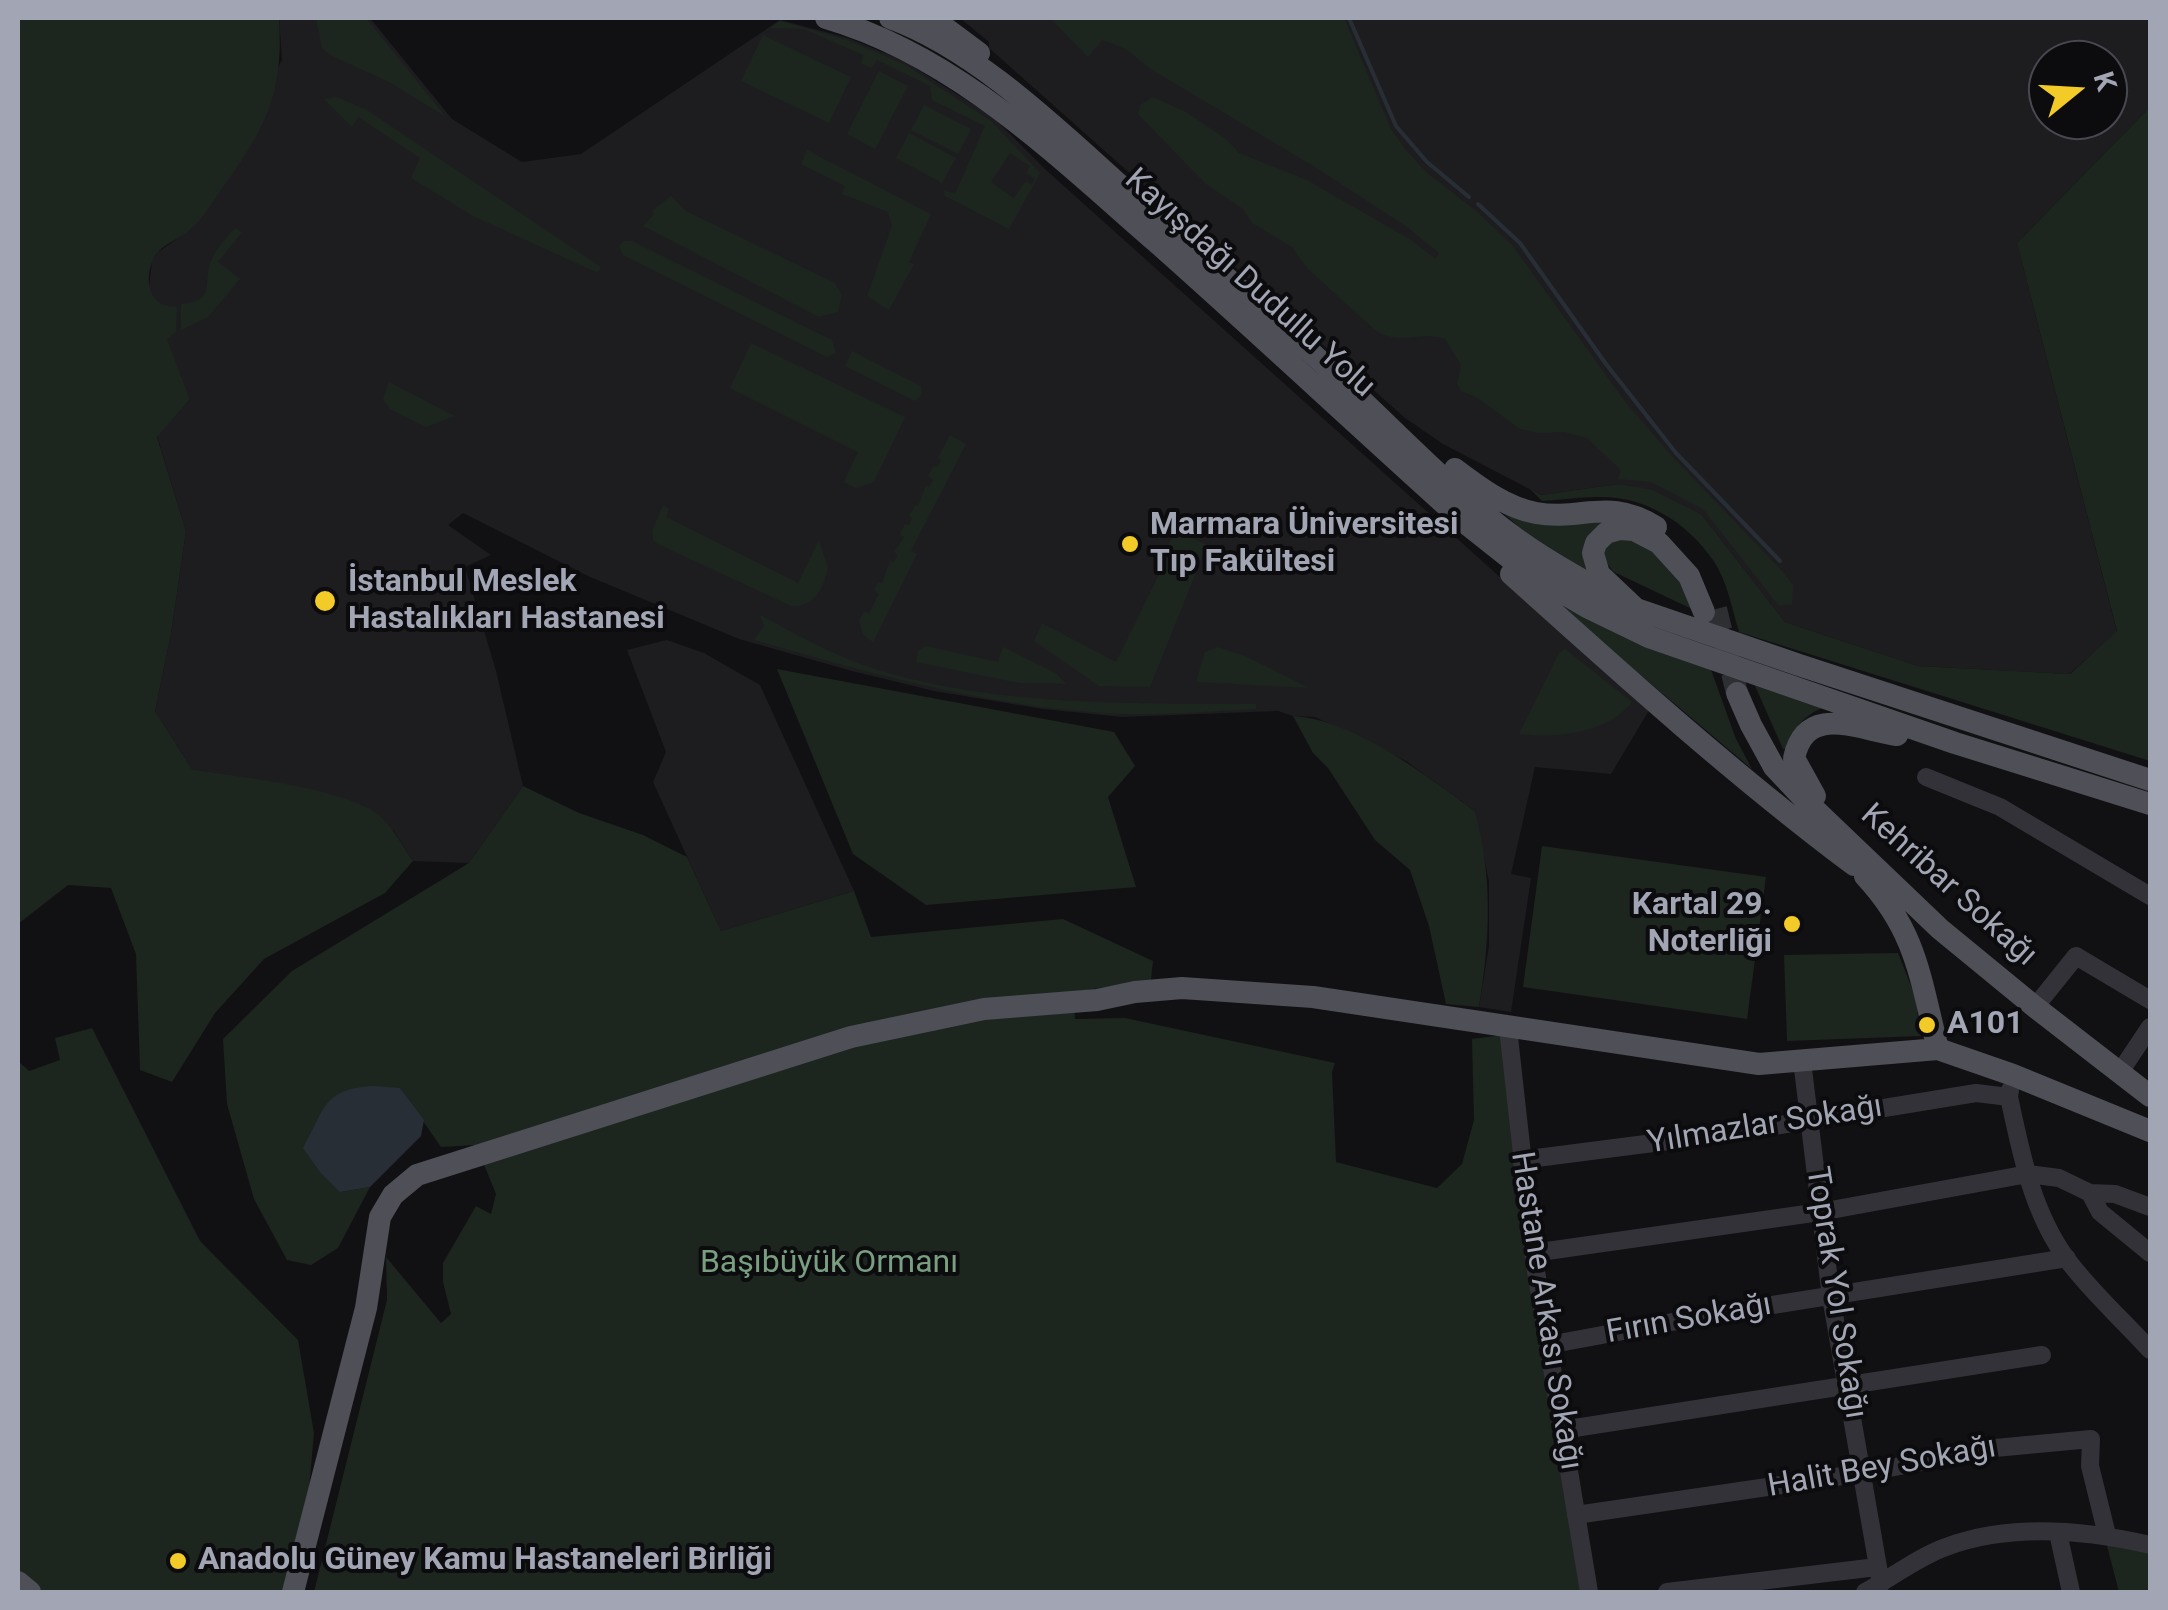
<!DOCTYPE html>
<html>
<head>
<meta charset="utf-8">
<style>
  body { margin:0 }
  #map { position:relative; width:2168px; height:1610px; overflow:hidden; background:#111113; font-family:Roboto,sans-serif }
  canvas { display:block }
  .frame { position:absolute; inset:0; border:20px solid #a2a5b3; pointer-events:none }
  .north { position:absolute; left:2028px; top:40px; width:100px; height:100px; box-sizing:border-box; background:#0c0c0e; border:2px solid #484950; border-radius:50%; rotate:72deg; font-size:28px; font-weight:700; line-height:40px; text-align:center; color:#a2a5b3 }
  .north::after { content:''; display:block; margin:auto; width:35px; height:45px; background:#f2cb29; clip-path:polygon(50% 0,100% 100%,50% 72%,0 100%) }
</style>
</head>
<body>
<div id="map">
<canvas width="2168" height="1610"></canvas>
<div class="frame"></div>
<div class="north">K</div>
</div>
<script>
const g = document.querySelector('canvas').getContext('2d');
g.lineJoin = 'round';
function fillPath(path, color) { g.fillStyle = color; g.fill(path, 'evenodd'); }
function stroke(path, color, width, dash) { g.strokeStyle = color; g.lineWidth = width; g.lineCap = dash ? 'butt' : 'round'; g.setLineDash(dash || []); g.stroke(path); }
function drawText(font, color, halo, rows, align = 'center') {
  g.font = font + ' Roboto,sans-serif'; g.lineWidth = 8; g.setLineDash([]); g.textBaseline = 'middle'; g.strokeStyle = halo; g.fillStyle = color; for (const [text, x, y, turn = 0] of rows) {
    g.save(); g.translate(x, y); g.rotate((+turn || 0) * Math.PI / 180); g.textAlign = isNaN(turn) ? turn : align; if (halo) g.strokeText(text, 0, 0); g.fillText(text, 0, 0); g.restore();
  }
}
fillPath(new Path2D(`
  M279,18H370L452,119L522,162L581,154L780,20L848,38L904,61L993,117L1046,170L1520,595L1651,707L1611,774L1535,767L1511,874L1531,878L1511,1012L1479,1007L1489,946V882L1475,811L1406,761L1315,717L1293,716L1278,711L1122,717L1043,709L934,691L852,671L739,639L588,576L463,513L448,525L491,555L465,567L496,671L523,786L469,863L413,861L394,831L298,787L192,769L155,711L171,634L186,531L157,436L190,399L166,338L172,308L161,306L152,298L149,287L152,261L158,252L191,229L282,60Z
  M960,18H2150V107L2017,243L2117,632L2069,674L1918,666L1785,622L1702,515L1618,484L1541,495L1443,444L1405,418L989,48V42ZM2048,60H2108V120H2048Z
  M667,640L704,653L760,685L854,891L721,931L653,782L666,752L627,650Z`), '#1d1d20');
fillPath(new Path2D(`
  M18,18H279C284,92 266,128 223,187C213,201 203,219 190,230C179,240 161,244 154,258C143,280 149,308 177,307L176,332L167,339L190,399L157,437L186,531L171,634L155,711L192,769C244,778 321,785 368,808C388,818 401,843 413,861L385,893L264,959L215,1013L172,1082L140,1070L136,954L111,888L68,885L18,924Z
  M316,18H366L446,117L389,82L332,56L322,48Z
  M1050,18H1344L1391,129L1405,149L1426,172L1476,211L1512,245L1626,403L1670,454L1782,571L1793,585L1792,604L1779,606L1703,509L1651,482L1618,479L1621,470L1587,438L1564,432L1539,433L1520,429L1478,398L1461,391L1457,383L1461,365L1445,339C1418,330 1401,347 1375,330L1308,269L1292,247L1252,223L1243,209L1206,184L1138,114L1140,105L1153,97L1186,112L1226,139L1239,153L1307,180L1411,240L1436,259L1439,253L1407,227L1315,167L1149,68L1126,49L1102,40L1088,57Z
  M780,21L847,40L904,64L991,121L1040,173L1009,229L945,196L944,190L955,194L985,126L932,100L930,86L877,60L871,68L861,63L863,55L804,29L770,28ZM1010,153L1030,166L1026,173L1035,179L1032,185L1026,181L1014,198L991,182Z
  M763,35L851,77L829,123L741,81Z
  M879,71L908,86L875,149L847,134Z
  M337,97L367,110L601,267L598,273L473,216L411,178L420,158L358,117L352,127L324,99Z
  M924,105L971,129L958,154L911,130Z
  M2150,107V761L1739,632C1732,609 1727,580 1713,560C1686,521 1643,495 1596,497C1578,497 1560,500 1542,501L1529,488L1541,495L1618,484L1652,490L1702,515L1785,622L1918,666L2070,674L2117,631L2017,243Z
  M909,133L956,158L942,183L896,158Z
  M807,150L931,214L909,262L914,264L889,310L867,296L892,226L888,212L842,194L845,186L801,164Z
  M671,196L686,211L835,283L842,295L838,312L819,317L643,226L654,214L652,211Z
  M235,228L242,232L218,262L240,279L208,317L181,330V304C216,300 203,287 210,263C215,250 226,238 235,228Z
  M624,241H632L832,340L836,353L827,357L623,255L619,246Z
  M751,343L905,417L874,482L856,488L844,482L858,452L730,388Z
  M852,351L921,386L922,394L915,401L845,366Z
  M389,382L455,416L426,427L390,409L383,399Z
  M950,435L966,444L911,551L917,554L873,642L863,635L859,621L864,611L869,613L879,594L874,590L878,582L882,583L890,561L894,562L898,555L894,552L904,537L900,534L905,524L909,525L912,518L909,516L915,505L918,506L926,485L929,487L933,480L928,476L934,466L938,467L941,460L938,458Z
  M663,505L669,509L666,517L798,583L819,540L828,568C824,588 814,608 791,606L658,544L653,540L652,531Z
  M1497,508L1610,515C1596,534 1580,548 1587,572L1524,531Z
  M1176,531L1207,545L1150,687L1099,686L1034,641L1042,623L1116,662L1171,550L1167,547Z
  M1613,537H1637L1679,571L1694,610L1614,572C1602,560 1601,550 1613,537Z
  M1542,592L1710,667L1736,739L1752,769Z
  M760,615C798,635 836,657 878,670C1000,707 1129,703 1256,704V709C1213,711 1170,715 1127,714C1001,710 875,675 754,640L764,626Z
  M926,646L998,662L1003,647L1057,674L1066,684L1019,683L916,662L918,651Z
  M1218,647L1245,656L1309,688L1196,682L1205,652Z
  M1565,649L1632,702C1607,734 1557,738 1519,734L1559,653Z
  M777,669L1114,732L1135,766L1108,797L1136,887L926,905L853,854Z
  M1752,679L1825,707C1805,714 1794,727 1788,748L1783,749Z
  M1293,716C1353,719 1427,776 1475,811C1493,878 1490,939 1479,1007L1446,1004L1429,926L1410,870L1375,840L1328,768L1313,753Z
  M523,786L579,813L643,835L687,857L721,931L854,891L871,937L1063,919L1153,961L1151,980L1073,992L1075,1019L1125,1018L1335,1063L1332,1072L1336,1162L1437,1188L1462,1164L1474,1120L1472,1039L1503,1035L1584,1592H314L387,1300L386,1257L441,1323L451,1314L443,1282V1263L476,1206L491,1214L496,1194L476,1145L441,1147L400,1088L340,1192L370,1187L338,1248L311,1265L287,1260L254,1199L227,1104L223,1039L292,971L469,863Z
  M1542,846L1766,877L1747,1019L1523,987Z
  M1898,953L1915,996L1921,1036L1787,1041L1784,955Z
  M92,1028L200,1241L298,1340L314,1433L306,1522L285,1592H35L18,1578V1061L29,1071L60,1060L55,1038Z
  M2114,1538L2150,1549V1592H2119L2107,1546Z`), '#1d251f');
fillPath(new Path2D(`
  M374,1086L400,1088L424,1120L421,1136L370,1187L340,1192L320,1172L303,1148C326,1107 323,1089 374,1086Z`), '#282e36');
stroke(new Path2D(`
  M1349,18L1396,126L1427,162L1469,197
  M1478,204L1520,243L1606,364L1676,453L1780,561`), '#282e36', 4);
stroke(new Path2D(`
  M1716,609L1737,693`), '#2e2f33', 22, [22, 11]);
stroke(new Path2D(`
  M1926,777L2000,807L2150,896
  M2035,1007L2076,956L2150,1000
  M1508,1028L1533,1253L1589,1592
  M1802,1061L1831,1297L1881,1584
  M2120,1072L2150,1027
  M2010,1090L2009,1097C2021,1153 2032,1211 2066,1258C2090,1291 2123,1320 2150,1350
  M1521,1160L1731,1133L1976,1093L2009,1097
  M2090,1193L2100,1212L2150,1253
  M1533,1253L1820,1212L2028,1174L2059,1178L2090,1193L2115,1194L2150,1207
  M1548,1345L1710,1315L2067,1258
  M1562,1430L2042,1355
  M1576,1515L1863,1473L1995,1448L2091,1439L2090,1466L2107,1535
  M2058,1533L2071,1592
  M1667,1592L1877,1567
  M1865,1592C1891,1578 1918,1557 1946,1547C2010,1523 2085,1530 2150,1545`), '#323238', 18);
stroke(new Path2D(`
  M826,18C956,56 1055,154 1155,241C1261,335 1364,432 1469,526L1527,572L1587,607L1649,637L1955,743L2150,804
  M890,18C975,49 1055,127 1122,187C1186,244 1253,299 1316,357C1383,418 1445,487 1518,540C1556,567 1595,588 1636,609
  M932,18L979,53
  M1455,469C1479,487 1505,507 1536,513C1582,521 1609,497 1656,527
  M1511,574C1622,674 1734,775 1854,865
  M1704,612L1689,576L1659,543L1634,530L1620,529L1606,533L1596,543L1593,553L1599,574L1636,609L1799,665L2150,780
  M1737,693L1751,725L1774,767L1807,802L1940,929L2035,1007L2150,1096
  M1815,796L1794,758C1806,703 1857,729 1897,735
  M1865,876C1917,932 1920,978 1938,1049
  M18,1582L30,1592
  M293,1592L366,1308L380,1217L393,1195L417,1175L851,1037L984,1009L1097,1000L1135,992L1182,988L1313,997L1759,1064L1938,1049L2013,1075L2150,1131`), '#4e4f57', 22);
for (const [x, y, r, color] of [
  [1130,544,10,"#f2cb29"],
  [325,601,12,"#f2cb29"],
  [1792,924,10,"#f2cb29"],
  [1927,1025,10,"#f2cb29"],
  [178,1561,10,"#f2cb29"]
]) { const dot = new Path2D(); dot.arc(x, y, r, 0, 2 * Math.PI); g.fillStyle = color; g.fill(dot); stroke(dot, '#0c0c0e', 4); }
drawText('32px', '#a2a5b3', '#0c0c0e', [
  ["Kayışdağı Dudullu Yolu",1249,284,42],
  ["Kehribar Sokağı",1948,886,42],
  ["Yılmazlar Sokağı",1765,1126,-9],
  ["Toprak Yol Sokağı",1835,1293,81],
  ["Hastane Arkası Sokağı",1545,1311,81],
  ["Fırın Sokağı",1689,1320,-10],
  ["Halit Bey Sokağı",1882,1468,-10]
]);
drawText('bold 32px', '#a2a5b3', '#0c0c0e', [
  ["Marmara Üniversitesi",1150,526],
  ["Tıp Fakültesi",1150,563],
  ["İstanbul Meslek",348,583],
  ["Hastalıkları Hastanesi",348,620],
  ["Kartal 29.",1772,906,"right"],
  ["Noterliği",1772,943,"right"],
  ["A101",1947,1025],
  ["Anadolu Güney Kamu Hastaneleri Birliği",198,1561]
], 'left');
drawText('32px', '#799f80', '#0c0c0e', [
  ["Başıbüyük Ormanı",829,1264]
]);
</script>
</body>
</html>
